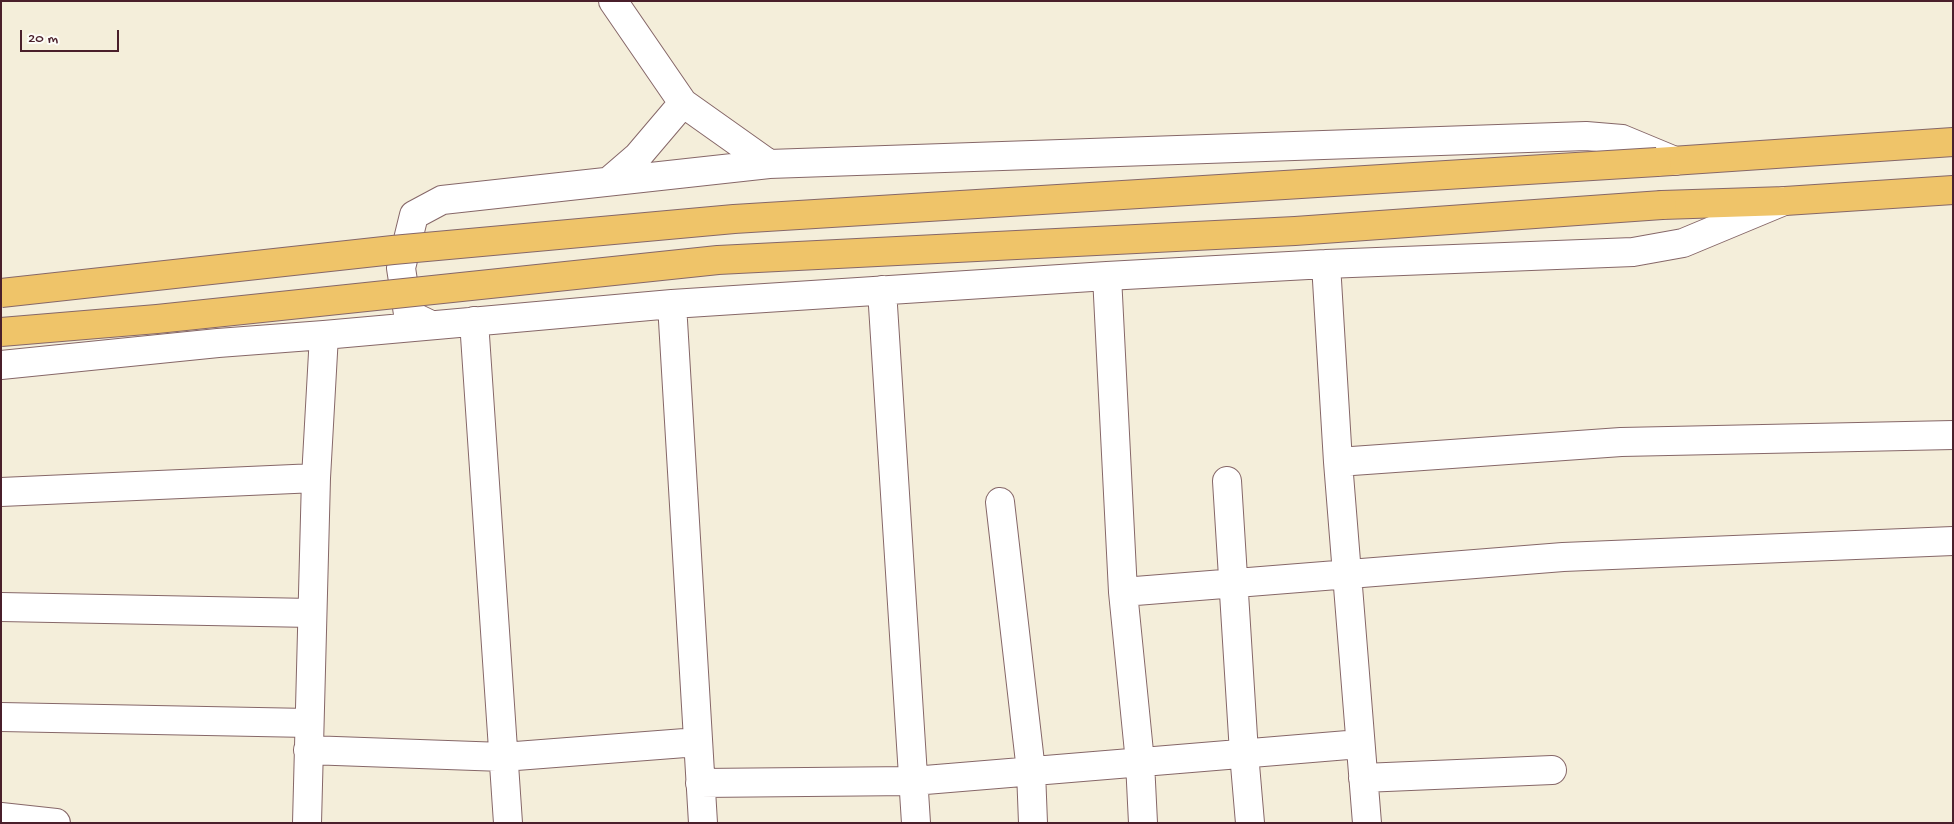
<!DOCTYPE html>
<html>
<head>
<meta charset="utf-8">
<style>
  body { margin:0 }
  #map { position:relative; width:1954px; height:824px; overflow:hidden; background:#f4eeda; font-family:"Gochi Hand",sans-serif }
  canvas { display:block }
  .frame { position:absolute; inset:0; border:2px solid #4a1f2b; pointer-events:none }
  .scale { position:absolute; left:20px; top:30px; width:99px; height:22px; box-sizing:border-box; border:2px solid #4a1f2b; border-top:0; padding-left:6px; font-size:15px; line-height:18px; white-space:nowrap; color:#4a1f2b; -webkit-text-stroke:4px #fdfcf7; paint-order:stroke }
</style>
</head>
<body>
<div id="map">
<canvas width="1954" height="824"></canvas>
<div class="frame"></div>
<div class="scale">20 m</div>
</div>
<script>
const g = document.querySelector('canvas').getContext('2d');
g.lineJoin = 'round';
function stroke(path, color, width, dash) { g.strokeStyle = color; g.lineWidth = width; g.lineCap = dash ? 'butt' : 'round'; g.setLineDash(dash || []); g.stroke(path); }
const minor = new Path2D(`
  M613,1L683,103L769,164
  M609,181L638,156L683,103
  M1326,264L1338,462L1367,823
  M1107,276L1123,592L1140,762L1143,823
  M882,290L916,823
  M672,304L703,823
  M474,321L508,823
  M431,325L408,314L401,268L414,215L442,200L769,164L1586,136L1622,139L1675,161
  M1,365L218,343L324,335L672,304L1107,276L1326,264L1633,252L1683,243L1784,201
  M1338,462L1621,442L1953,435
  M1227,481L1244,753L1250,823
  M1,492L316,478
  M1000,502L1031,771L1033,823
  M1123,592L1563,557L1953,541
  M1,607L312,613
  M1,717L309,723
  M308,750L503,757L698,742
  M1363,778L1552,770
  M700,783L913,781L1360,744
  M1,817L56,823
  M307,823L316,478L324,335`);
const major = new Path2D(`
  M1657,162L1953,142
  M1662,205L1785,201L1953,190`);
stroke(minor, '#866768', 30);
stroke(major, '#866768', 30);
stroke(minor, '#fff', 28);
stroke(major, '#efc469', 28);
const majorBridge = new Path2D(`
  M1,293L393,250L734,219L1657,162
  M1,332L157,319L718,260L1295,231L1662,205`);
stroke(majorBridge, '#866768', 30, []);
stroke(majorBridge, '#efc469', 28);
</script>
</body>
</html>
